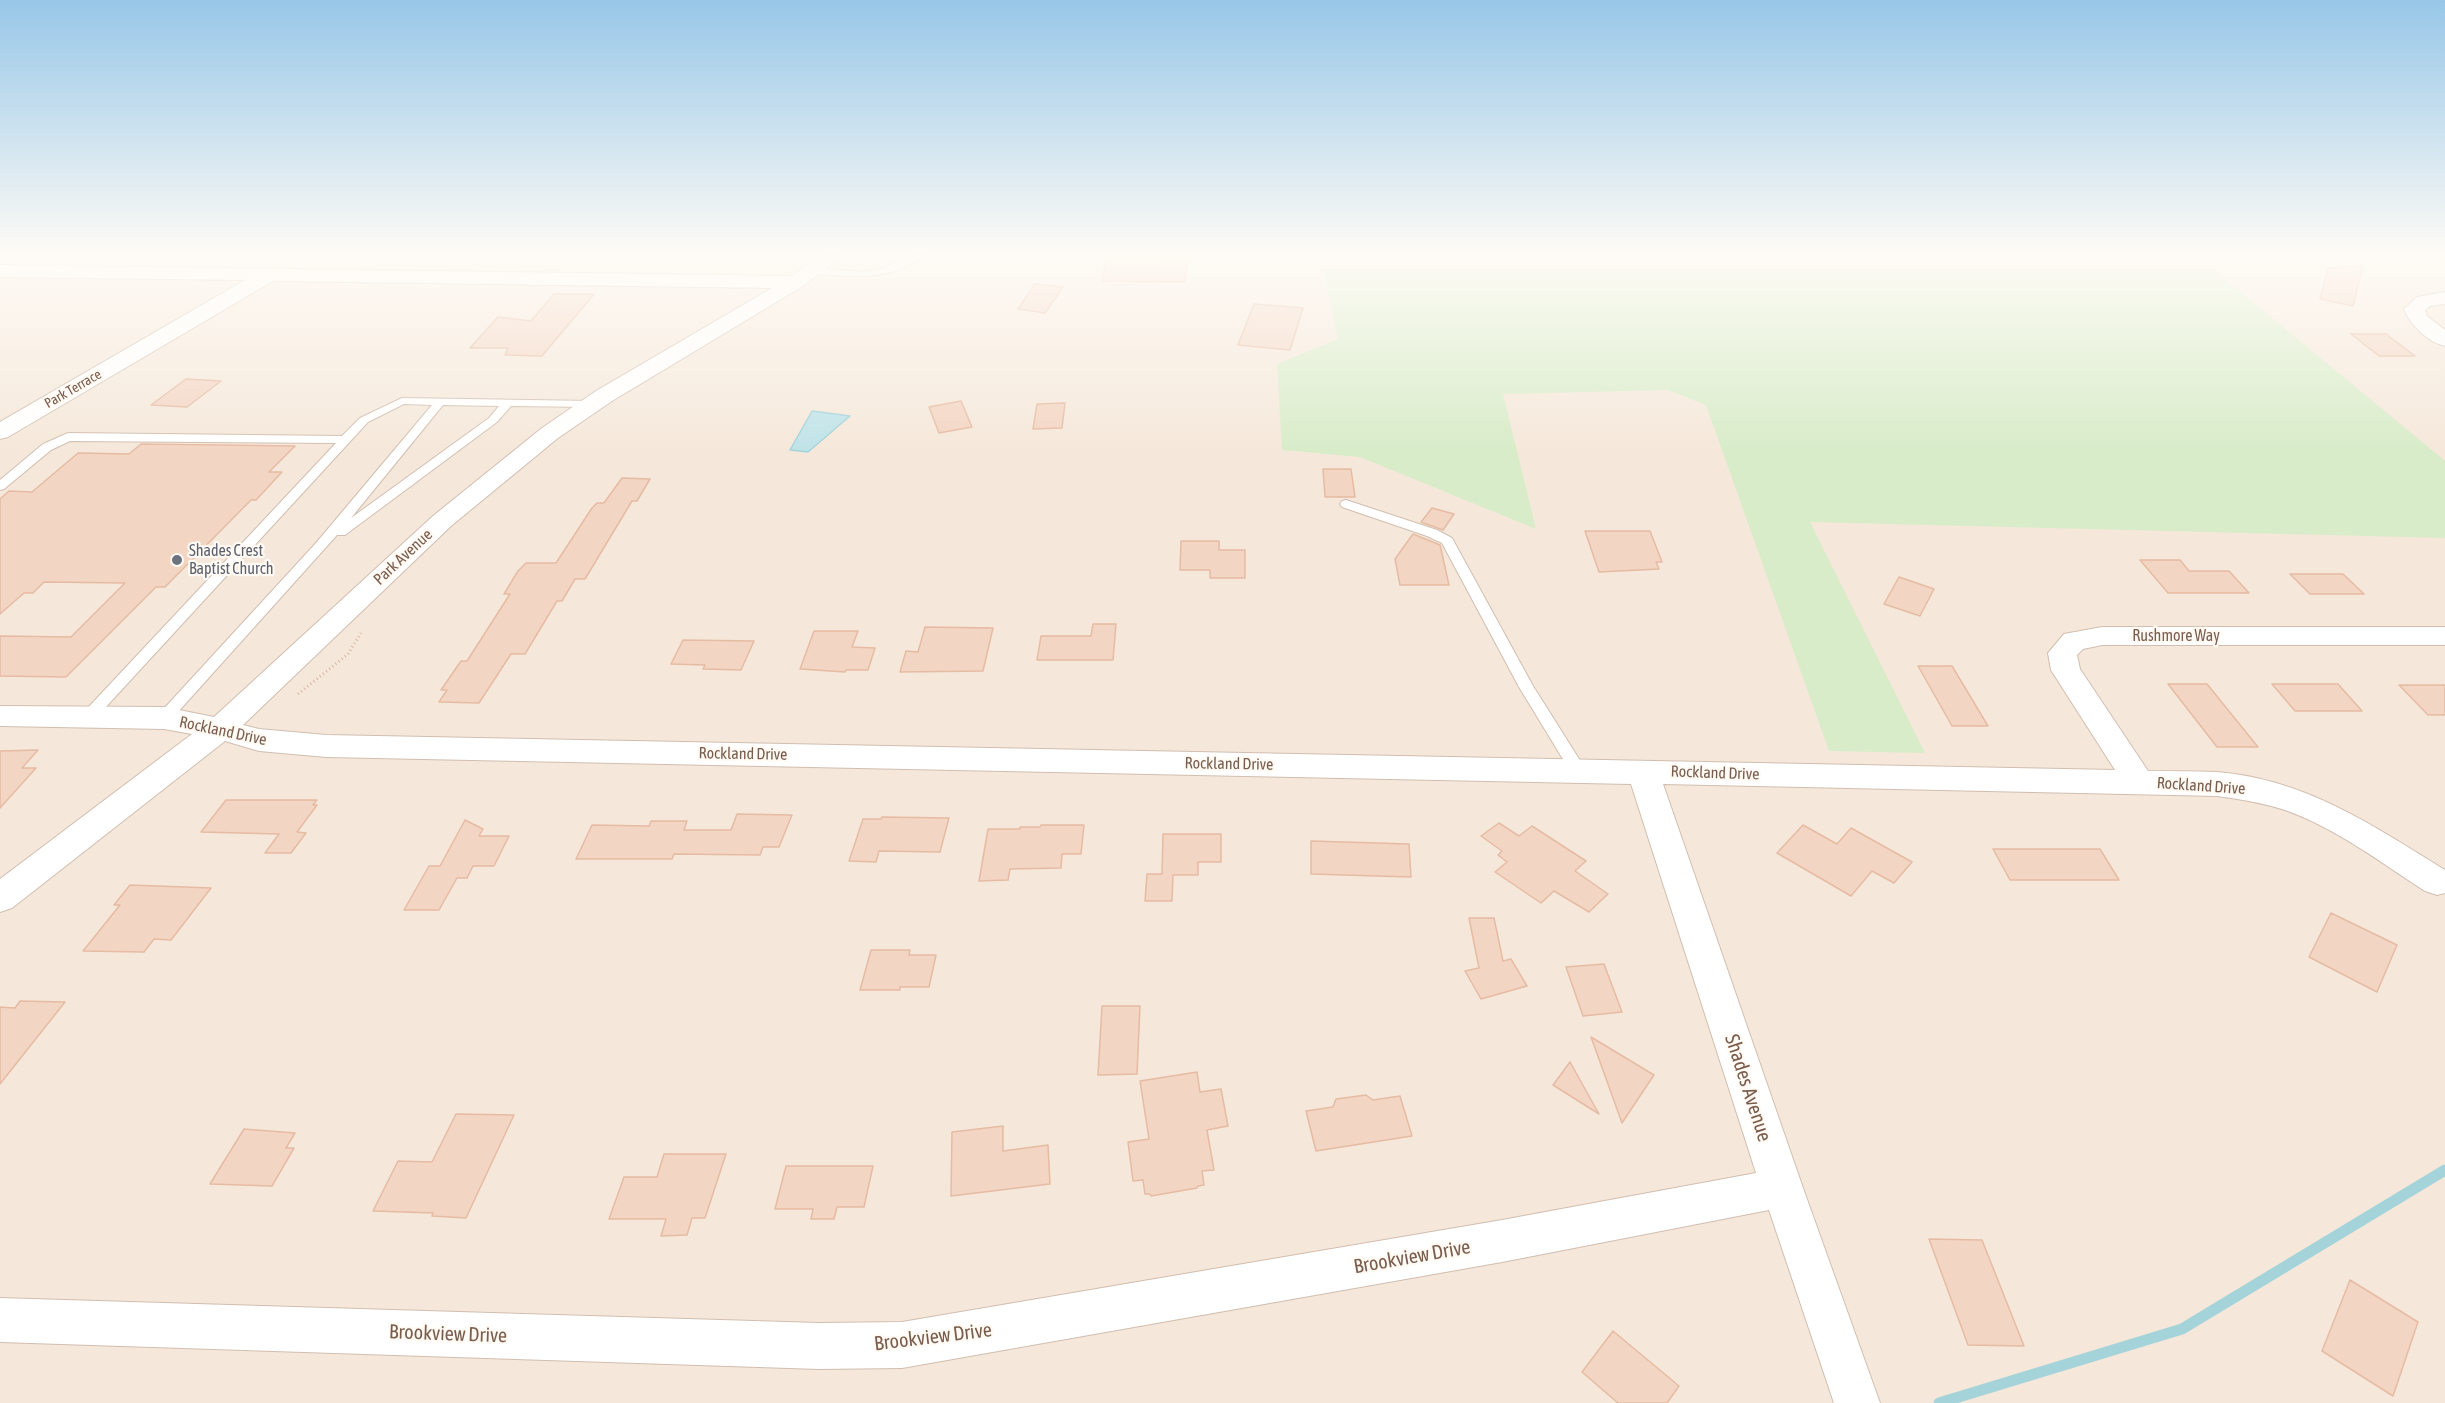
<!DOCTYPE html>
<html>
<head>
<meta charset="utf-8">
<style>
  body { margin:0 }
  canvas { display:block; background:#fdf6ec }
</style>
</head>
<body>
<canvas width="2445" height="1403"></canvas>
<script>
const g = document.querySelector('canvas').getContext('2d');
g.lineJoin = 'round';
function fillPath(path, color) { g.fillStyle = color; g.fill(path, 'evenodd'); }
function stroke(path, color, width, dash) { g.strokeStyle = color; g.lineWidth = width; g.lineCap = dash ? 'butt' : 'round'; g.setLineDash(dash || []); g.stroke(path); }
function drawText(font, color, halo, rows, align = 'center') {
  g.font = font + ' "Asap Condensed",sans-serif'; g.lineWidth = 4.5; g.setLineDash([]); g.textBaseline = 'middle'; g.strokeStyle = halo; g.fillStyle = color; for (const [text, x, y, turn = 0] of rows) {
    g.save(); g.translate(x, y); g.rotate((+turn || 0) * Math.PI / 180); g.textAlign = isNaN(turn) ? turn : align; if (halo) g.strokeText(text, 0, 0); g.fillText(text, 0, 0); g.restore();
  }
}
fillPath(new Path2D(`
  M0,255H2445V1403H0Z`), '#f5e8da');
fillPath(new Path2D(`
  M1378,255H2196L2445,461V538L1810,522L1925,753L1829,751L1706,405L1668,390L1503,394L1536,529L1360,457L1282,450L1277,364L1338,339L1324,270Z`), '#d8ecc9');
const water = new Path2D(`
  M812,411L850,416L808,452L790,450Z`);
fillPath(water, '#bfe3e8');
stroke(water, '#a5d3da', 1.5);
stroke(new Path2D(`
  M1939,1403L2182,1329L2445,1170`), '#a5d3da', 11);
const building = new Path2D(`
  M1107,256L1161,257V261H1187L1185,282L1102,281Z
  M2363,266L2353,306L2320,299L2328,268Z
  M1035,284L1063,287L1045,313L1018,309Z
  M554,294H594L542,356L505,355L508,348H470L498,317L531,321Z
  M1254,304L1303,308L1290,350L1238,345Z
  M2351,334H2386L2415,356H2379Z
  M186,379L221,381L187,407L151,405Z
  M961,401L972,427L939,433L929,407Z
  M1065,403L1062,428L1033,429L1037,404Z
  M141,444L295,446L269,472H282L256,500H251L165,587H156L66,677L0,676V636L71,637L125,583L44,582L33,593H24L0,614V499L9,491L32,492L78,453L129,454Z
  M1323,469H1351L1355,497H1325Z
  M622,478L650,479L637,501H632L585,579H575L562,601H557L525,654H511L479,703L439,702L447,690H441L461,661H467L510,594H504L518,571L526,563H556L592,508L597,503H604Z
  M1432,508L1454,514L1443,530L1421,522Z
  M1585,531H1650L1662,562H1656L1659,569L1599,572Z
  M1413,534L1440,545L1449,585H1400L1395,559Z
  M1181,541H1219V550H1245V578H1210V570H1180Z
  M2140,560H2180L2189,571H2229L2249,593H2168Z
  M2290,574H2343L2364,594H2310Z
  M1899,577L1934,589L1920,616L1884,604Z
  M1093,624H1116L1113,660H1037L1041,636H1091Z
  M925,627L993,628L983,671L900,672L906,651L918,652Z
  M814,631H858L852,647L875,648L868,670H846L845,672L800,669Z
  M683,640L754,641L741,670L703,669L705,665L671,664Z
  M1918,666H1952L1988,726H1952Z
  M2168,684H2207L2258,747H2217Z
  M2272,684H2338L2362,711H2295Z
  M2399,685H2445V715H2428Z
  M38,750L22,768H36L0,808V751Z
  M226,800H317L313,805H317L297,832L306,833L291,853H265L279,834L201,832Z
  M737,814L792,815L779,847H763L760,855L674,854L672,859H576L592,825L649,826L651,821H687L684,830H731Z
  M882,817L949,818L940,852L879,851L876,862L849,861L863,819H881Z
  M465,820L483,829L479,836H509L494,866H473L467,878H457L439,910H404L429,866H440Z
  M1499,823L1519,836L1532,826L1586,861L1575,871L1608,894L1589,912L1554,891L1541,903L1495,872L1507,862L1498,855L1502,851L1481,836Z
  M1041,825H1084L1081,854H1062L1061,868L1010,869L1008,880L979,881L988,829H1020V827H1040Z
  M1803,825L1837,844L1851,828L1912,862L1894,883L1872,871L1851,896L1777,853Z
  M1163,834H1221V862H1198V875H1173L1172,901H1145L1147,874H1162Z
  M1311,841L1409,844L1411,877L1311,874Z
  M1993,849H2100L2119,880H2010Z
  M130,885L211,888L171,940L154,939L144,952L83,951L120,905H114Z
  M2331,913L2397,945L2377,992L2309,957Z
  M1469,918H1494L1503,961L1511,959L1527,986L1481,999L1465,971L1479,968Z
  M871,950H910L909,955H936L929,987H900V990H860Z
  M1604,964L1622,1012L1583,1016L1566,967Z
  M20,1001L65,1002L0,1084V1007L15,1008Z
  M1102,1006H1140L1137,1074L1098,1075Z
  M1591,1037L1654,1075L1622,1123Z
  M1570,1062L1599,1114L1553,1085Z
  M1197,1072L1200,1092L1221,1089L1228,1126L1207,1130L1214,1170L1202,1171L1204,1185L1198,1186L1197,1188L1151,1196L1150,1194H1145L1143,1180L1133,1181L1128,1142L1149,1139L1140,1081Z
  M1366,1095L1373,1100L1400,1096L1412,1136L1316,1151L1306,1111L1333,1107L1336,1099Z
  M456,1114L514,1115L466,1218L432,1216L433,1213L373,1211L398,1161L432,1162Z
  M1003,1126V1151L1048,1145L1050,1184L951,1196L952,1132Z
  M244,1129L295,1133L286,1148H294L272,1186L210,1184Z
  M664,1154H726L705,1218H692L687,1235L661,1236L666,1219H609L624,1177H657Z
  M786,1166H873L864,1207H837L834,1219H811L813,1209H775Z
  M1929,1239L1982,1240L2024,1346L1968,1345Z
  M2350,1280L2418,1322L2393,1396L2322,1351Z
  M1613,1331L1679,1386L1667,1403H1618L1582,1372Z`);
fillPath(building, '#f3d5c3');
stroke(building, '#e6bba3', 1.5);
const lane = new Path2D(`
  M911,255H925C891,281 854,277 814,274L809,271L814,268L865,272L882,269Z
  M402,398L592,401L598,404L592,407L511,406L497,422L345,535H337L169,722H159L156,718L159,714L316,543L432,405L404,404L368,422L93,721H83L80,717L83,713L336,443L70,441L51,450L4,489L0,490V480L43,444L68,433L342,436L360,418ZM443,405L499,406L489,418L351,518Z
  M1346,500L1437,530L1452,538L1533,686L1586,770L1584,774H1572L1519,687L1442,543L1427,536L1342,507L1340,504L1342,501Z`);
const street = new Path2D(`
  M822,255H844L803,286L612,401L558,438L451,526L243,725L259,729L326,735L2115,770L2051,670L2048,653L2064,634L2102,627H2445V645H2102L2083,649L2077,655L2080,669L2148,771C2171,771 2194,771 2217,772C2305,779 2372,825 2445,870V893L2437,895L2425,891C2380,862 2336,828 2285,810C2263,803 2240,799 2217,796L1663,784L1803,1188L1880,1403H1834L1769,1210L1502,1262L902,1368L819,1369L0,1342V1298L819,1323L902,1322L1502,1220L1756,1173L1631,784L326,757L259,751L225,741L12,908L0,912V879L192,734L164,729L0,726V706L164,707L214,717L433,516L542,428L596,391L772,288L273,281L8,437L0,439V422L245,280L0,277V265L792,276Z
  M2445,292V304L2430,306L2425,310L2427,316L2445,330V346C2428,342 2410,325 2404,309L2417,297Z`);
stroke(lane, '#d1beb0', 2);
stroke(street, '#d1beb0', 2);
stroke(new Path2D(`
  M298,694L348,654L361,633`), '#d9b8a5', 3, [1, 3]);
fillPath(lane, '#fff');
fillPath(street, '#fff');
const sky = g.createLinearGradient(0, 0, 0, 452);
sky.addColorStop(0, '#97c7e8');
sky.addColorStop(0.56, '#fefbf6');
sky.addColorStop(1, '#fefbf600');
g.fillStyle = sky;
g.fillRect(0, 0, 2445, 452);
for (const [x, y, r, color] of [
  [177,560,6,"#6b7280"]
]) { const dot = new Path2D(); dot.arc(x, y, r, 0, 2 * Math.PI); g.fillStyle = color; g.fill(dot); stroke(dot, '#fffaf3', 2); }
drawText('14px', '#7a5c4d', '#fffaf3', [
  ["Park Terrace",73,389,-30]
]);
drawText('16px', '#5b616d', '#fffaf3', [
  ["Shades Crest",189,551],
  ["Baptist Church",189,569]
], 'left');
drawText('16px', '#7a5c4d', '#fffaf3', [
  ["Park Avenue",403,557,-43],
  ["Rushmore Way",2176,636],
  ["Rockland Drive",223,731,12],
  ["Rockland Drive",743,754,1],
  ["Rockland Drive",1229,764,1],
  ["Rockland Drive",1715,773,2],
  ["Rockland Drive",2201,786,4]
]);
drawText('20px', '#7a5c4d', '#fffaf3', [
  ["Shades Avenue",1748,1088,72],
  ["Brookview Drive",1412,1257,-10],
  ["Brookview Drive",448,1334,2],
  ["Brookview Drive",933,1337,-7]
]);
</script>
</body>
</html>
